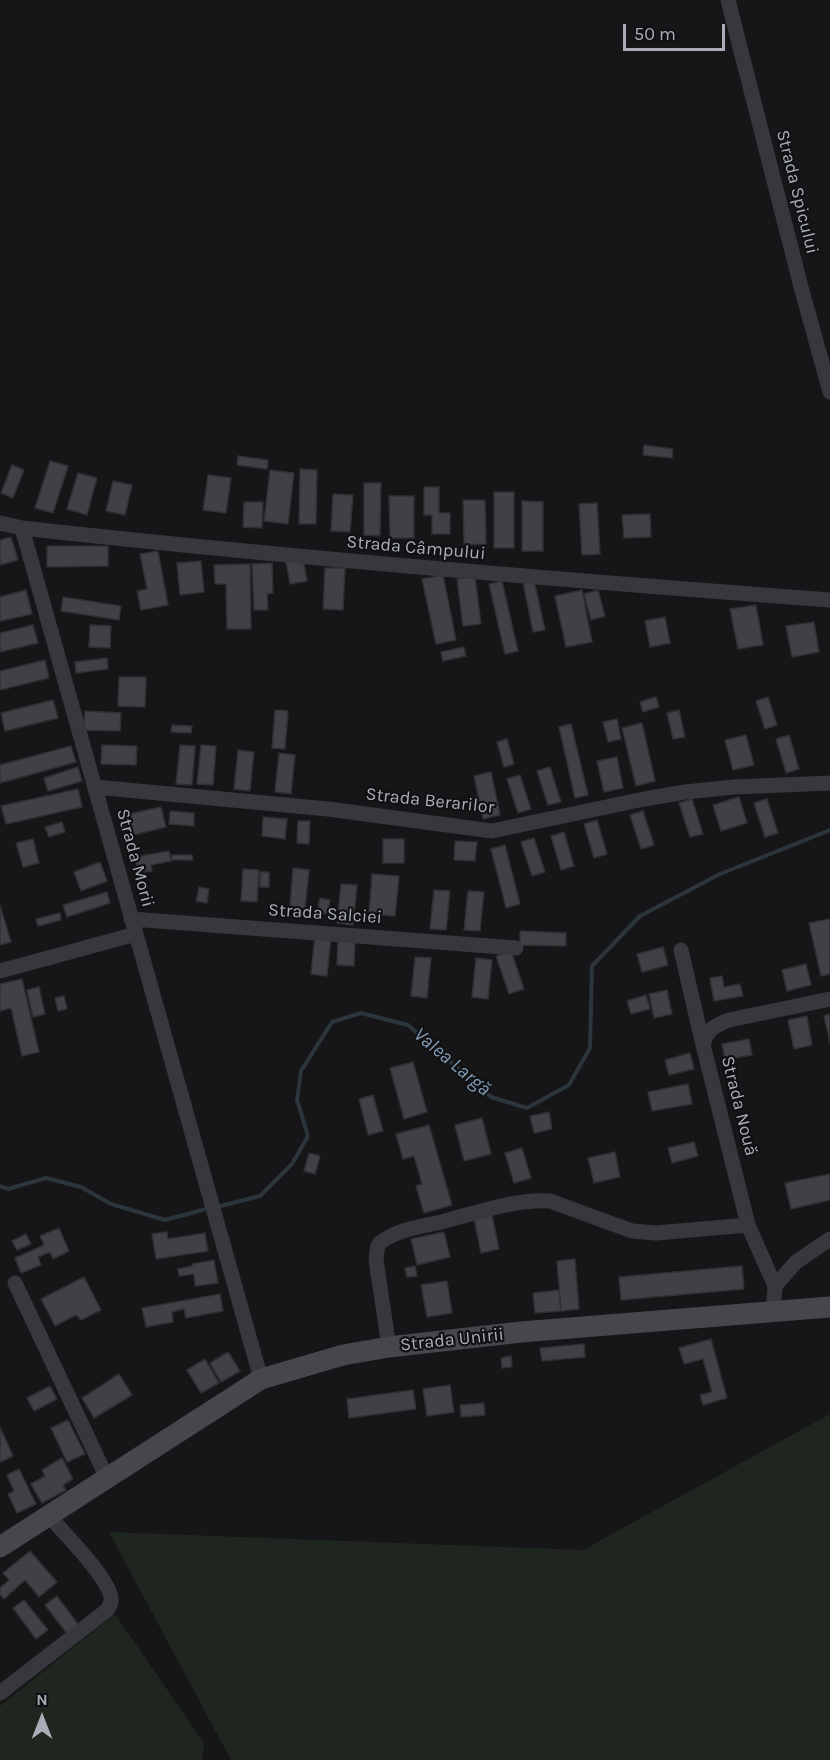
<!DOCTYPE html>
<html>
<head>
<meta charset="utf-8">
<style>
  body { margin:0 }
  #map { position:relative; width:830px; height:1760px; overflow:hidden; background:#161618; font-family:Karla,sans-serif }
  canvas { display:block }
  .north { position:absolute; left:12px; top:1688px; width:60px; height:60px; -webkit-text-stroke:4px #111113; paint-order:stroke; rotate:0deg; font-size:16px; font-weight:700; line-height:24px; text-align:center; color:#a8adb8 }
  .north::after { content:''; display:block; margin:auto; width:21px; height:27px; background:#a8adb8; clip-path:polygon(50% 0,100% 100%,50% 72%,0 100%) }
  .scale { position:absolute; left:623px; top:24px; width:102px; height:27px; box-sizing:border-box; border:3px solid #a8adb8; border-top:0; padding-left:8px; font-size:18px; line-height:21px; white-space:nowrap; color:#a8adb8; -webkit-text-stroke:4px #111113; paint-order:stroke }
</style>
</head>
<body>
<div id="map">
<canvas width="830" height="1760"></canvas>
<div class="north">N</div>
<div class="scale">50 m</div>
</div>
<script>
const g = document.querySelector('canvas').getContext('2d');
g.lineJoin = 'round';
function fillPath(path, color) { g.fillStyle = color; g.fill(path, 'evenodd'); }
function stroke(path, color, width, dash) { g.strokeStyle = color; g.lineWidth = width; g.lineCap = dash ? 'butt' : 'round'; g.setLineDash(dash || []); g.stroke(path); }
function drawText(font, color, halo, rows, align = 'center') {
  g.font = font + ' Karla,sans-serif'; g.lineWidth = 4.5; g.setLineDash([]); g.textBaseline = 'middle'; g.strokeStyle = halo; g.fillStyle = color; for (const [text, x, y, turn = 0] of rows) {
    g.save(); g.translate(x, y); g.rotate((+turn || 0) * Math.PI / 180); g.textAlign = isNaN(turn) ? turn : align; if (halo) g.strokeText(text, 0, 0); g.fillText(text, 0, 0); g.restore();
  }
}
fillPath(new Path2D(`
  M830,1414V1760H231L109,1532L583,1550Z
  M115,1614L204,1743L202,1760H0V1706Z`), '#1e261f');
stroke(new Path2D(`
  M0,1186L8,1189L46,1178L81,1187L111,1204L165,1220L210,1208
  M217,1207L260,1196L292,1164L308,1136L297,1100L301,1071L332,1022L361,1013L408,1025L491,1097L527,1108L569,1085L590,1048L592,966L640,916L720,874L830,830`), '#2c353c', 4);
const building = new Path2D(`
  M644,445L673,449L672,458L643,455Z
  M238,456L268,460L267,469L237,465Z
  M50,461L68,466L53,513L35,508Z
  M12,465L24,470L13,498L1,493Z
  M300,469L317,470L316,524H299Z
  M270,470L294,473L288,524L264,521Z
  M78,473L97,478L87,515L67,509Z
  M208,475L231,478L226,513L203,510Z
  M113,481L132,485L125,515L106,511Z
  M364,483H381L380,536L364,535Z
  M424,487H439V513H450V534H432V515H424Z
  M494,492H514V548H494Z
  M333,494L353,495L350,532L331,531Z
  M389,496H414V538H390Z
  M463,500H485L486,544L464,545Z
  M522,501L543,502V551H522Z
  M244,502H263L262,528L243,527Z
  M597,503L600,554L582,555L579,504Z
  M650,514L651,537L624,538L622,515Z
  M11,537L18,560L0,565V540Z
  M47,546H108V566L47,567Z
  M158,551L168,605L141,610L137,591L147,589L140,554Z
  M303,559L307,581L290,584L286,562Z
  M201,561L204,592L180,595L177,563Z
  M272,563L273,593L267,594L268,610H254L252,564Z
  M250,564L251,629H227L226,584H215L214,565Z
  M325,568H345L343,610L323,609Z
  M443,575L456,640L436,644L422,579Z
  M475,577L481,624L463,626L457,579Z
  M534,580L545,630L533,632L523,582Z
  M502,581L518,651L505,654L489,584Z
  M26,590L32,614L0,621V597Z
  M582,590L592,642L566,647L555,596Z
  M598,590L605,616L591,620L584,594Z
  M63,597L121,606L119,620L61,611Z
  M756,605L763,645L738,649L730,609Z
  M665,617L670,643L650,647L645,621Z
  M814,622L819,652L792,657L786,626Z
  M33,625L38,643L0,652V633Z
  M90,625L111,626L110,648L89,647Z
  M464,647L466,656L443,661L441,652Z
  M107,658L108,669L76,673L75,662Z
  M45,660L49,678L0,690V671Z
  M119,677H146L145,707L118,706Z
  M656,697L659,707L643,712L640,702Z
  M768,697L777,725L765,729L756,701Z
  M53,700L58,718L5,731L1,713Z
  M275,710L288,711L285,749L272,748Z
  M679,710L685,737L673,739L667,713Z
  M85,711L121,713L120,731L84,730Z
  M617,719L621,739L608,742L603,722Z
  M642,723L655,781L636,786L622,728Z
  M571,724L588,795L575,798L559,727Z
  M172,725L192,726L191,733L171,732Z
  M746,735L754,765L733,770L725,740Z
  M789,735L799,769L786,773L776,739Z
  M507,739L514,764L504,767L497,742Z
  M102,745L137,746L136,765L101,764Z
  M180,745L195,746L192,785L176,784Z
  M201,745L216,746L213,785L197,784Z
  M71,746L76,762L0,783V765Z
  M238,750L254,752L250,791L234,789Z
  M279,753L295,755L291,794L275,792Z
  M617,757L623,788L604,792L597,761Z
  M78,767L82,781L48,791L44,778Z
  M550,767L561,802L548,805L537,771Z
  M491,772L500,815L483,819L474,776Z
  M520,775L531,809L518,813L507,779Z
  M78,789L82,807L6,824L1,806Z
  M739,797L747,823L721,831L713,805Z
  M692,799L703,834L690,837L679,803Z
  M767,799L778,833L765,837L754,803Z
  M161,807L166,827L125,837L120,816Z
  M170,811L194,813V826L169,824Z
  M643,811L654,845L641,849L630,815Z
  M263,817L287,819L285,839L262,836Z
  M597,820L607,854L594,858L584,824Z
  M298,821H310L309,844L297,843Z
  M62,822L65,832L49,837L45,827Z
  M564,832L574,866L561,870L551,836Z
  M534,838L545,872L532,876L521,842Z
  M33,839L39,863L23,867L16,843Z
  M383,839H404V863H383Z
  M455,841L477,842L475,861L454,860Z
  M505,845L520,904L506,908L491,849Z
  M169,851L171,861L151,865L152,871L138,873L135,857Z
  M171,855H192L193,860H172Z
  M100,862L107,881L81,891L74,872Z
  M293,868L309,870L305,909L290,907Z
  M243,869L259,870L257,902L241,901Z
  M260,872H269V887H260Z
  M372,874L399,876L395,916L369,914Z
  M341,884L357,885L353,925L337,923Z
  M199,887L209,889L207,903L196,901Z
  M434,890L450,891L446,930L430,929Z
  M468,891L484,892L480,931L464,930Z
  M107,892L110,903L67,917L63,905Z
  M320,898L330,900L328,914L317,912Z
  M0,905L11,942L0,945Z
  M60,913L61,920L38,926L36,919Z
  M830,919V974L821,976L809,923Z
  M520,931L566,933V946L520,945Z
  M315,935L331,937L327,976L311,974Z
  M338,937L355,938L354,966L337,965Z
  M663,947L668,965L642,972L637,954Z
  M511,951L524,989L509,994L496,956Z
  M415,957L431,958L427,998L411,996Z
  M476,958L492,960L488,999L472,997Z
  M806,964L811,985L787,991L782,970Z
  M722,976L724,987L740,984L743,996L714,1001L710,978Z
  M22,979L39,1052L22,1056L11,1008L0,1011V984Z
  M39,987L45,1014L33,1017L27,990Z
  M667,990L672,1014L654,1018L649,994Z
  M646,995L650,1009L631,1014L627,1001Z
  M64,996L67,1009L58,1011L55,998Z
  M830,1014V1043L824,1016Z
  M807,1016L812,1045L794,1049L788,1020Z
  M749,1039L752,1055L725,1060L722,1044Z
  M690,1053L694,1069L669,1075L665,1060Z
  M413,1062L427,1112L404,1119L390,1068Z
  M688,1084L692,1104L652,1111L648,1092Z
  M373,1095L383,1131L368,1135L359,1099Z
  M549,1112L552,1129L534,1133L530,1116Z
  M482,1118L491,1154L464,1161L455,1125Z
  M429,1125L452,1205L424,1213L416,1186L422,1184L414,1156L403,1159L396,1134Z
  M694,1142L698,1156L672,1163L668,1148Z
  M522,1148L531,1178L514,1183L505,1153Z
  M615,1152L620,1177L594,1183L588,1158Z
  M309,1153L320,1156L315,1174L304,1171Z
  M830,1174V1200L791,1209L785,1183Z
  M492,1215L499,1249L481,1253L474,1218Z
  M59,1228L69,1251L53,1259L50,1252L38,1257L41,1265L21,1273L15,1258L44,1245L40,1236Z
  M167,1232L168,1239L205,1233L208,1251L156,1259L152,1234Z
  M444,1232L450,1257L417,1265L411,1239Z
  M26,1234L31,1244L17,1250L12,1241Z
  M575,1259L579,1309L561,1311L557,1261Z
  M214,1260L218,1283L195,1286L194,1274L179,1276L178,1269L192,1266V1264Z
  M415,1266L417,1276L407,1277L405,1268Z
  M742,1266L744,1289L621,1300L619,1277Z
  M84,1277L101,1310L81,1320L76,1315L55,1326L41,1299Z
  M447,1281L452,1313L427,1317L421,1285Z
  M559,1290L561,1311L535,1313L533,1293Z
  M220,1294L223,1311L186,1318L184,1309L172,1312L173,1322L146,1327L142,1308Z
  M711,1339L727,1398L703,1405L700,1395L712,1392L703,1359L684,1364L679,1348Z
  M584,1344L585,1357L542,1361L540,1348Z
  M228,1352L240,1371L221,1382L210,1363Z
  M511,1356L512,1367L502,1368L501,1358Z
  M205,1359L219,1383L201,1393L187,1370Z
  M119,1374L132,1395L94,1418L82,1398Z
  M450,1385L454,1412L427,1416L423,1389Z
  M50,1386L57,1399L34,1411L27,1398Z
  M413,1390L416,1409L349,1418L347,1399Z
  M484,1403L485,1415L461,1417L460,1405Z
  M68,1420L85,1454L67,1462L51,1428Z
  M0,1427L13,1456L0,1462Z
  M62,1458L73,1479L63,1485L66,1490L42,1503L31,1484L45,1476L42,1470Z
  M19,1469L36,1504L17,1513L8,1494L14,1491L7,1475Z
  M30,1551L57,1582L39,1597L25,1580L4,1599L0,1594V1588L9,1580L3,1573Z
  M57,1596L80,1627L69,1636L45,1605Z
  M24,1600L48,1630L36,1639L13,1608Z`);
fillPath(building, '#404145');
stroke(building, '#303034', 1.5);
stroke(new Path2D(`
  M728,0L801,287L830,392
  M0,523L22,528C291,558 560,580 830,600
  M22,528L261,1379
  M95,787L328,809L492,831L644,799L685,792L734,787L830,783
  M131,919L516,948
  M681,950L703,1045
  M0,971L136,934
  M15,1283L107,1478
  M775,1286L796,1262L830,1239
  M773,1312L775,1286L748,1225L703,1045C708,1028 713,1027 729,1020L830,999
  M389,1347L376,1260C377,1252 376,1244 384,1240C400,1229 423,1226 441,1222C476,1213 514,1199 550,1201L632,1231L656,1233L748,1225
  M0,1693L106,1611C109,1607 112,1604 111,1598C109,1578 64,1533 49,1516`), '#37383d', 15);
stroke(new Path2D(`
  M0,1547L261,1379L343,1355L389,1347L521,1332L830,1307`), '#45474d', 21);
drawText('18px', '#a8adb8', '#111113', [
  ["Strada Spicului",797,192,76],
  ["Strada Câmpului",416,548,5],
  ["Strada Berarilor",430,801,6],
  ["Strada Morii",135,858,75],
  ["Strada Salciei",325,914,4],
  ["Strada Nouă",739,1106,76],
  ["Strada Unirii",452,1340,-6]
]);
drawText('italic 20px', '#7f9bb3', '#111113', [
  ["Valea Largă",452,1062,40]
]);
</script>
</body>
</html>
